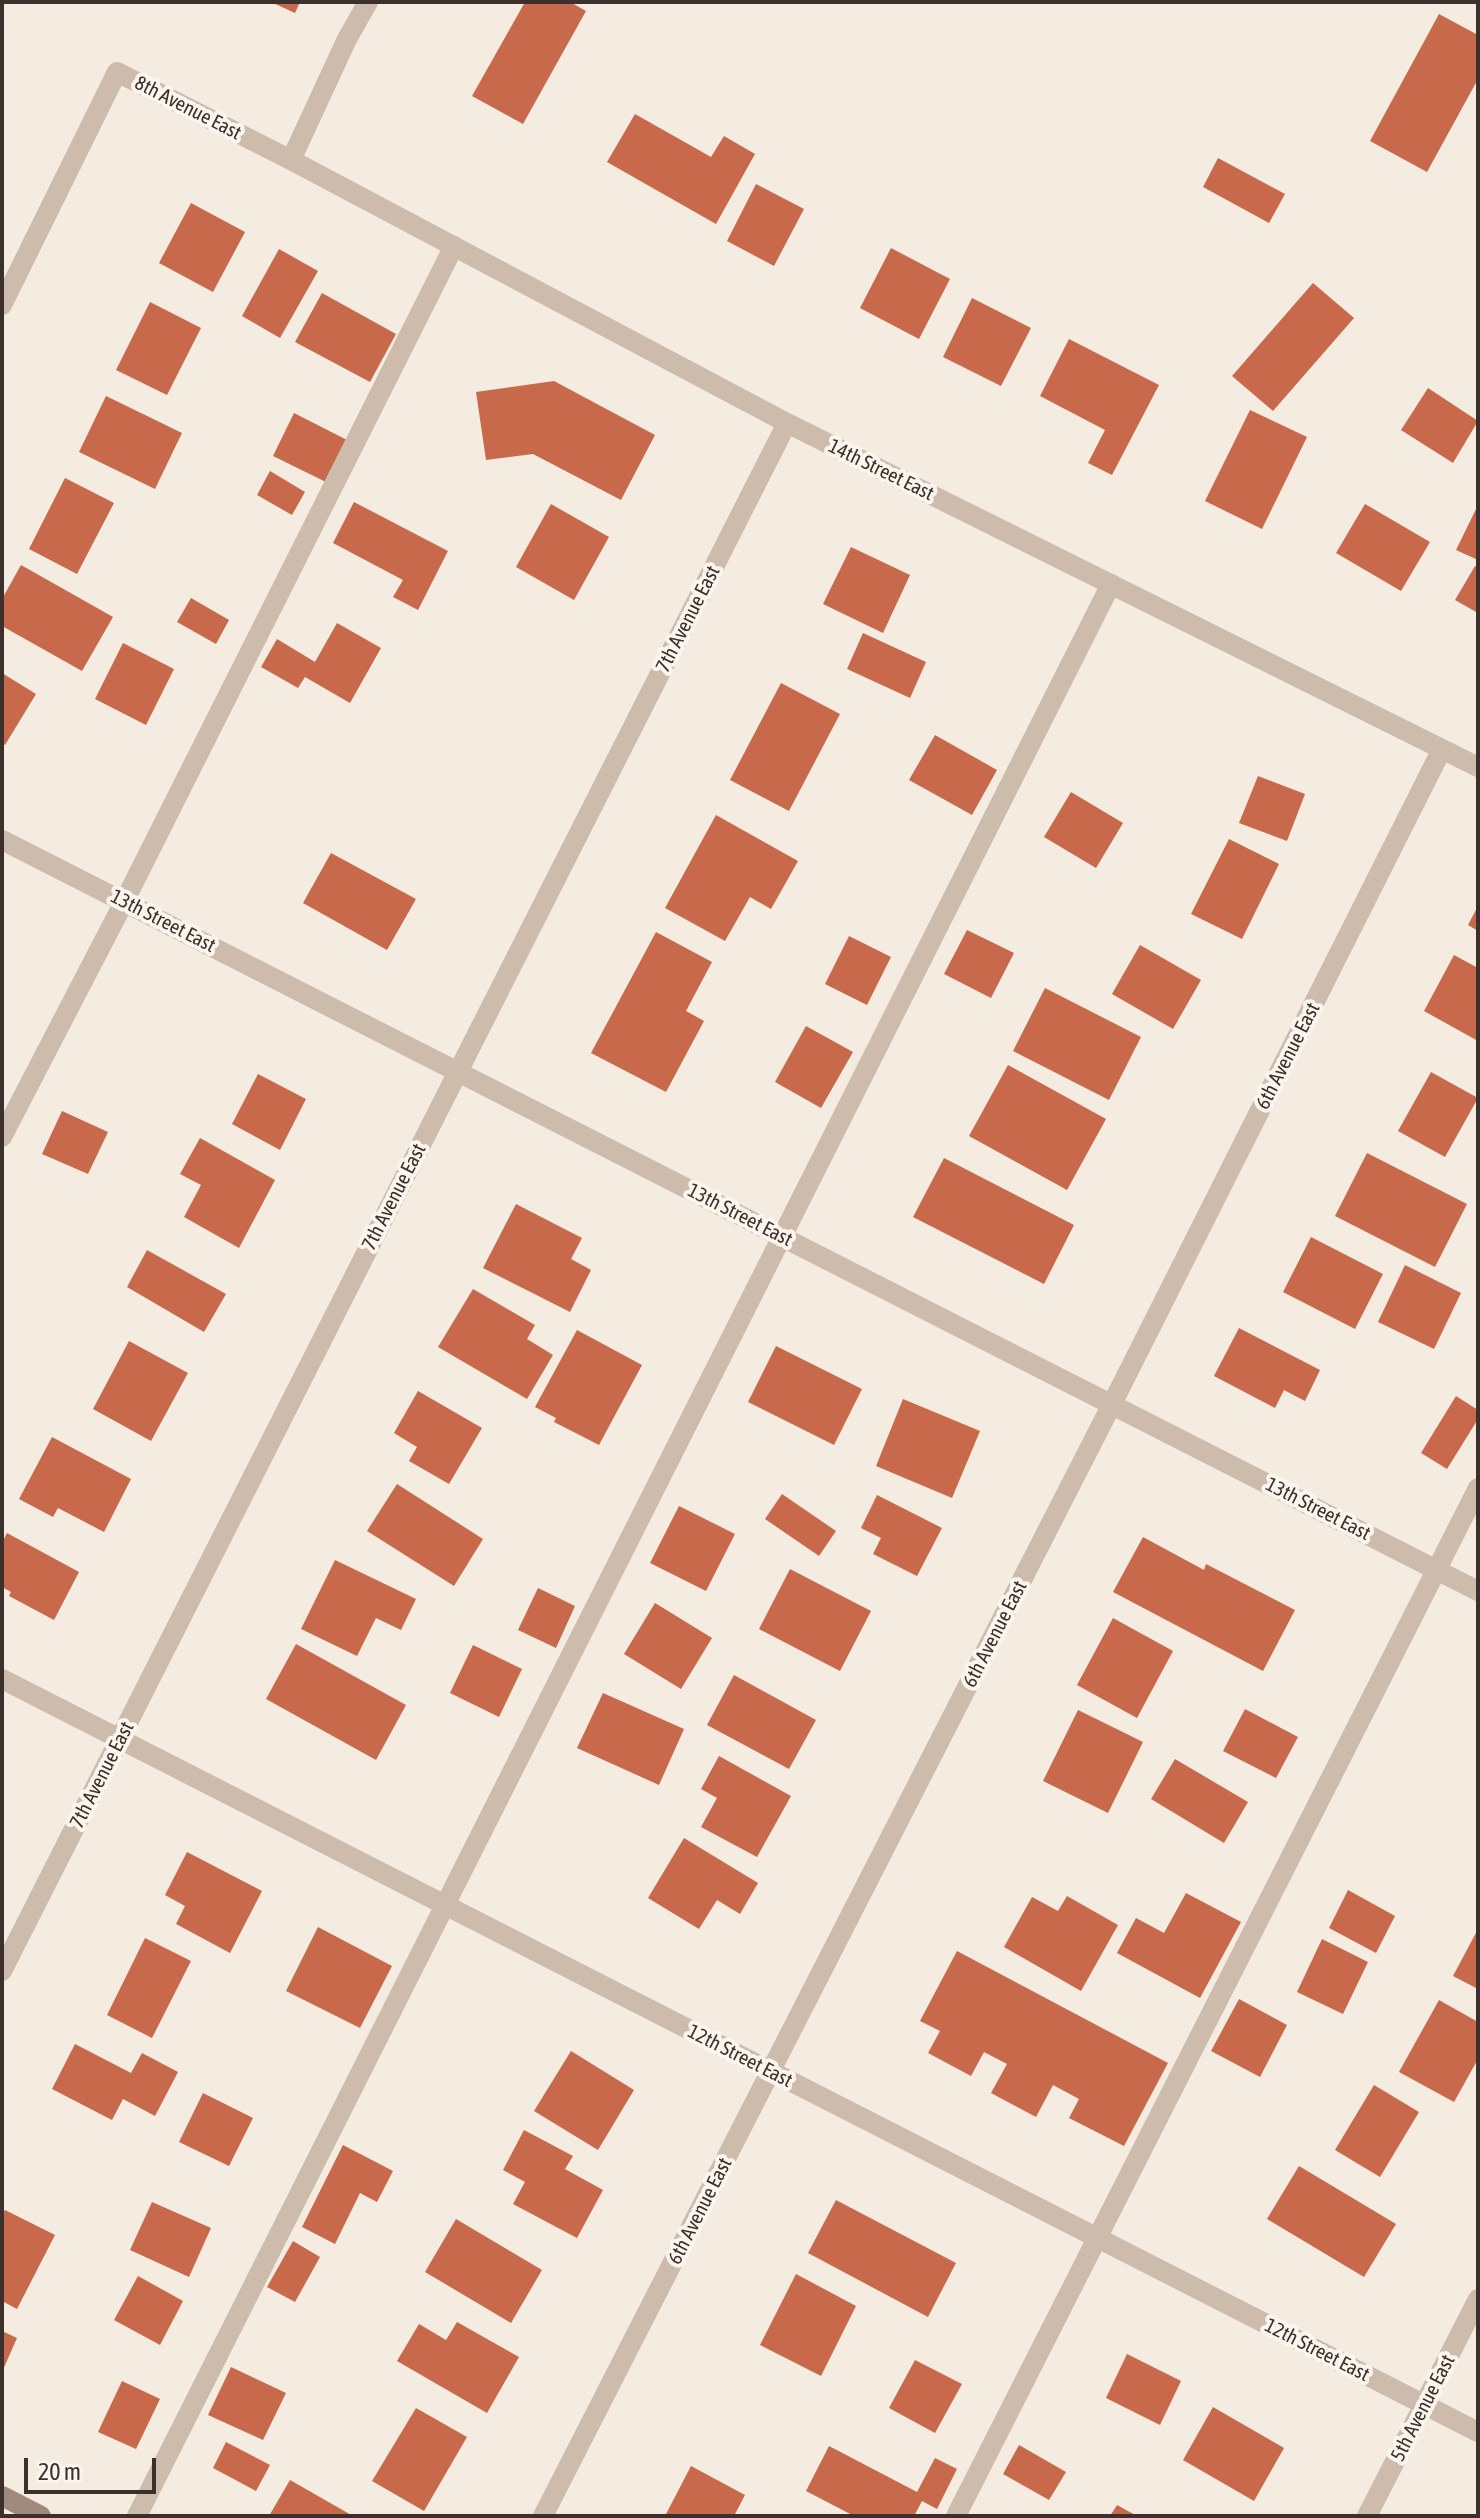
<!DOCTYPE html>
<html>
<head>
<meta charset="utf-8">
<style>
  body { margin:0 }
  #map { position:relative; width:1480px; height:2518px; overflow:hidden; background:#f4ebe1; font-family:"Asap Condensed",sans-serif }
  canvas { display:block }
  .frame { position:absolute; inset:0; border:4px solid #3b302b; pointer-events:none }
  .scale { position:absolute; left:24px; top:2458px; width:132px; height:36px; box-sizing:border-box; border:4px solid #3b302b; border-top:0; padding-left:10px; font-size:24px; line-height:28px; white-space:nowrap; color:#3b302b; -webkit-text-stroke:6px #fbf5ee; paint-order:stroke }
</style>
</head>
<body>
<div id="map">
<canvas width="1480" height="2518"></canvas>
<div class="frame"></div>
<div class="scale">20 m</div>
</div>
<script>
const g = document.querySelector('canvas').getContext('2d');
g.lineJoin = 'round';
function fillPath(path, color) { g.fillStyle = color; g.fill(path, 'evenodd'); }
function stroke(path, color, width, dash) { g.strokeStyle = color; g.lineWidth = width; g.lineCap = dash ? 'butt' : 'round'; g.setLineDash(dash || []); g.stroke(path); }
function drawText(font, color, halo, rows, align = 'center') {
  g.font = font + ' "Asap Condensed",sans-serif'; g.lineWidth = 8; g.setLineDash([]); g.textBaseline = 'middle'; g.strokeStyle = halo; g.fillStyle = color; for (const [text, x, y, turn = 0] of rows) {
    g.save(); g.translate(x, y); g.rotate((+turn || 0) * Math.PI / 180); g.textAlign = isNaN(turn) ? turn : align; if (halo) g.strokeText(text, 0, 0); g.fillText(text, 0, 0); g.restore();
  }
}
fillPath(new Path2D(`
  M271,2H300L295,13Z
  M525,2H570L586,11L523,124L472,96Z
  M1439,14L1478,35V79L1427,172L1370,141Z
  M635,114L711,157L724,136L755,154L716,224L607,162Z
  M1218,158L1285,194L1269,223L1203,187Z
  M756,184L804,209L774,266L727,241Z
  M191,203L245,232L213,292L159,263Z
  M891,248L950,279L919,339L860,308Z
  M279,249L318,271L280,338L242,316Z
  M1313,283L1354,318L1273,411L1232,376Z
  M322,293L396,334L370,382L295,342Z
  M972,298L1031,328L1001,386L943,357Z
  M150,302L201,328L167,395L116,370Z
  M1069,339L1159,385L1112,475L1088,463L1105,430L1040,396Z
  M554,381L655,435L621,500L533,454L486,460L476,392Z
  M1428,388L1478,421L1453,463L1401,430Z
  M106,396L182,433L155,489L79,452Z
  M1250,410L1307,437L1262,529L1205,501Z
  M294,413L349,441L328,483L273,456Z
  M270,471L305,492L292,515L257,495Z
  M65,478L114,503L77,574L29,549Z
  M354,502L448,551L418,610L393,597L403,580L333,543Z
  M551,504L609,537L574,600L516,567Z
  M1365,504L1430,542L1401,591L1336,553Z
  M1478,505V560L1456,550Z
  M851,547L910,575L883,633L823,604Z
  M21,565L113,617L82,671L2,626V599Z
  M1475,566L1478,568V613L1455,600Z
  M191,598L229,620L216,644L177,622Z
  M337,623L381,648L350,703L305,677L298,688L261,667L277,639L315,662Z
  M863,633L926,662L910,698L847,669Z
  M123,643L174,669L146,725L95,699Z
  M2,673L36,694L5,745L2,743Z
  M781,683L840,714L789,811L730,780Z
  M935,735L997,770L972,815L909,780Z
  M1258,776L1305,794L1287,841L1239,823Z
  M1071,792L1123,823L1096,868L1044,837Z
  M716,815L798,861L771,909L750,897L725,941L665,908Z
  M1229,839L1279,864L1242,939L1191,914Z
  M331,853L416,899L387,950L303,903Z
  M1478,906V931L1468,925Z
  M967,930L1014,953L991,998L944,974Z
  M656,932L712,962L686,1011L704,1021L666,1092L591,1053Z
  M849,936L891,957L867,1005L825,984Z
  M1140,945L1201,980L1173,1029L1112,994Z
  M1454,955L1478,968V1041L1424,1011Z
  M1045,988L1141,1037L1109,1100L1013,1051Z
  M806,1026L853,1052L821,1108L775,1082Z
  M1008,1065L1106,1119L1067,1190L969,1136Z
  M1431,1072L1478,1098L1445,1157L1398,1131Z
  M258,1074L306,1099L280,1150L232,1124Z
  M62,1111L108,1132L88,1174L42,1154Z
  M200,1138L275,1180L239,1248L184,1217L201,1185L180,1174Z
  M1367,1153L1467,1204L1435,1267L1335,1216Z
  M944,1158L1074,1225L1044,1284L913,1217Z
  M516,1204L582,1238L571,1259L591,1270L570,1312L483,1268Z
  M1311,1237L1383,1274L1355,1329L1283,1292Z
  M147,1250L226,1294L204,1332L127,1287Z
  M1405,1265L1461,1293L1434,1349L1378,1322Z
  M473,1289L535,1325L527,1339L553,1355L527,1399L438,1347Z
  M1239,1328L1320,1370L1305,1401L1284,1390L1275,1408L1214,1376Z
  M577,1330L642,1365L599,1445L554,1422L556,1418L535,1407Z
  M129,1341L188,1373L151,1441L93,1409Z
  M776,1346L862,1389L834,1445L748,1402Z
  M418,1391L482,1428L449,1484L409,1461L417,1447L394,1433Z
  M1456,1396L1478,1410V1419L1447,1469L1421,1453Z
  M903,1399L980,1431L952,1498L876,1466Z
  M52,1437L131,1479L104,1532L58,1508L53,1517L19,1499Z
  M397,1484L483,1539L454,1586L367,1531Z
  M782,1494L836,1531L819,1556L765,1519Z
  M877,1495L942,1528L917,1576L873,1554L881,1538L861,1528Z
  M679,1506L735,1534L706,1591L650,1563Z
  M7,1533L79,1572L54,1620L9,1596L11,1592L2,1587V1543Z
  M1143,1537L1204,1570L1206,1564L1295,1610L1263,1671L1113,1592Z
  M335,1560L416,1599L401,1630L376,1618L357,1656L301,1629Z
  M790,1569L871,1611L840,1671L759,1629Z
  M538,1588L575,1606L556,1648L518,1630Z
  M655,1603L712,1638L681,1689L624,1654Z
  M1113,1618L1173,1651L1137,1718L1077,1685Z
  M296,1644L406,1705L376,1760L266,1699Z
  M473,1645L522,1669L499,1717L450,1693Z
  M734,1675L816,1720L789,1769L707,1725Z
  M603,1693L684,1729L659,1785L577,1748Z
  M1245,1709L1298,1737L1276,1778L1223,1751Z
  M1078,1710L1143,1742L1108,1813L1043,1781Z
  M719,1756L791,1796L757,1857L701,1827L717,1798L701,1789Z
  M1175,1759L1248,1802L1224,1843L1151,1799Z
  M684,1838L758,1883L740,1914L717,1900L699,1929L648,1898Z
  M187,1852L262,1891L230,1953L176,1924L185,1906L165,1895Z
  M1348,1890L1395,1916L1376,1953L1329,1928Z
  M1186,1893L1241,1922L1200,1998L1117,1953L1136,1918L1164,1933Z
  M1067,1896L1118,1925L1081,1991L1004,1947L1032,1897L1058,1911Z
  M318,1927L392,1966L360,2028L286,1991Z
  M1478,1929V1989L1453,1976Z
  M145,1938L191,1961L152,2038L107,2015Z
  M1322,1939L1368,1962L1343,2014L1297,1992Z
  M957,1951L1168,2063L1124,2146L1069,2118L1079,2099L1053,2085L1036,2117L991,2093L1007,2064L984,2052L971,2076L928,2053L940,2031L920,2021Z
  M1239,1999L1287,2025L1260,2077L1211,2051Z
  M1439,2000L1478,2022V2059L1454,2102L1399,2072Z
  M75,2044L131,2073L142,2053L178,2072L155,2116L123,2099L112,2120L52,2089Z
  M571,2051L634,2090L598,2150L534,2111Z
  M1374,2085L1419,2112L1380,2177L1335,2150Z
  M203,2093L253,2118L229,2166L179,2142Z
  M524,2130L573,2156L565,2169L603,2190L577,2238L513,2204L525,2182L503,2170Z
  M343,2145L393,2171L377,2202L360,2193L335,2244L302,2227Z
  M1299,2166L1396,2224L1364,2277L1267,2219Z
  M836,2200L956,2263L928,2317L808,2253Z
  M152,2202L211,2228L189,2277L130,2250Z
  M5,2210L55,2235L17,2309L2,2301V2215Z
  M456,2219L542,2270L511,2323L425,2272Z
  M293,2241L320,2257L295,2302L267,2287Z
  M796,2274L856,2306L821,2376L760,2345Z
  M138,2276L183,2301L160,2345L114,2320Z
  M457,2322L519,2357L487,2413L397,2361L419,2324L446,2340Z
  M2,2331L17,2338L2,2372Z
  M1127,2354L1181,2381L1160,2425L1106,2398Z
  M915,2360L962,2384L935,2433L889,2408Z
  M231,2367L286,2393L263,2440L208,2415Z
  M122,2381L160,2399L136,2449L98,2432Z
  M1213,2407L1284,2448L1254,2501L1183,2460Z
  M416,2408L467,2437L424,2511L372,2481Z
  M226,2442L270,2465L256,2491L213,2468Z
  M1019,2445L1066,2472L1049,2500L1003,2474Z
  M829,2446L917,2492L935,2458L957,2469L937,2509L922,2501L914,2516H854L806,2491Z
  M691,2466L745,2495L734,2516H665Z
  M290,2480L353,2516H269Z
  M1117,2505L1137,2516H1110Z`), '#c8694b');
stroke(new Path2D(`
  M2,1137L124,902L454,246
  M137,2516L1111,584
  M956,2516L1478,1488`), '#cdbbac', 20);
stroke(new Path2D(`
  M291,160L347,39L368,2
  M2,305L117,72L291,160L787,423L1478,767
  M2,840L1478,1591
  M2,1679L1478,2432
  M2,1971L787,423
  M543,2516L1112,1404L1442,749
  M1367,2516L1478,2299`), '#cdbbac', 20);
stroke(new Path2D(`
  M2,2496L41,2516`), '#a18a7d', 20);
drawText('20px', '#3b302b', '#fbf5ee', [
  ["8th Avenue East",188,108,27],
  ["14th Street East",881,470,26],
  ["7th Avenue East",688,619,-63],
  ["13th Street East",163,921,27],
  ["6th Avenue East",1288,1056,-63],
  ["7th Avenue East",394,1197,-63],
  ["13th Street East",740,1215,27],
  ["13th Street East",1318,1509,27],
  ["6th Avenue East",995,1634,-63],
  ["7th Avenue East",102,1775,-63],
  ["12th Street East",740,2056,27],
  ["6th Avenue East",700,2211,-63],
  ["12th Street East",1317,2350,27],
  ["5th Avenue East",1423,2408,-63]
]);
</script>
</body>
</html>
